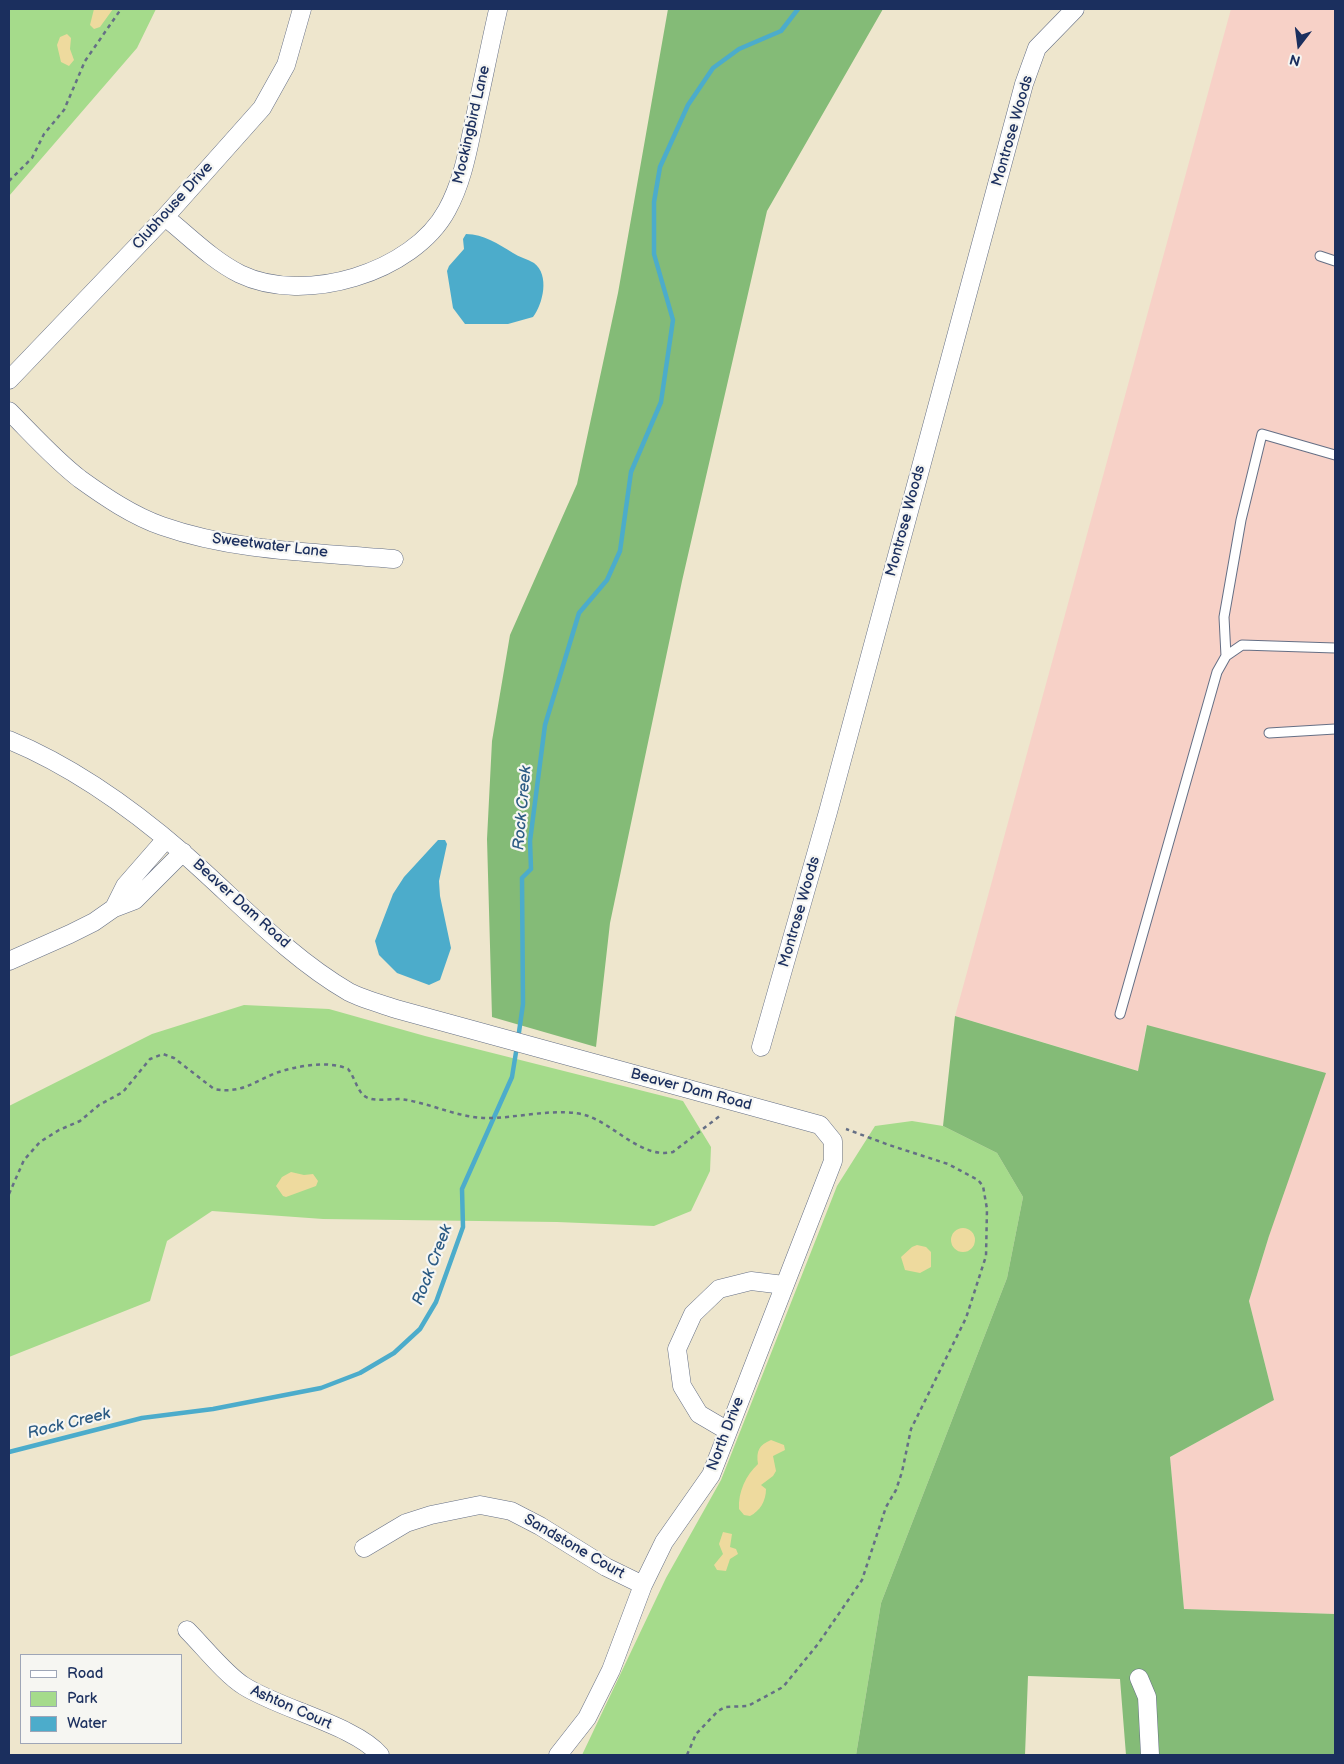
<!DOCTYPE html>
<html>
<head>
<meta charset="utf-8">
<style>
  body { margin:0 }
  #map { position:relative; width:1344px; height:1764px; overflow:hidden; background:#eee6cd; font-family:"Balsamiq Sans",sans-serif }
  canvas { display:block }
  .frame { position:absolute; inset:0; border:10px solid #1b2f5e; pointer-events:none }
  .legend { position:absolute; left:20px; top:1654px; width:162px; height:90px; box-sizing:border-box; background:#f6f6f2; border:1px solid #9ea6b7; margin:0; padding:6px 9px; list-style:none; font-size:15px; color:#1b2f5e }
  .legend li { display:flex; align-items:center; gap:10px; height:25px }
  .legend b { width:25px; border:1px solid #9ea6b7 }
  .north { position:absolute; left:1274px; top:20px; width:50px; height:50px; -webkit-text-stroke:4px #f6f6f2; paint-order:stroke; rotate:195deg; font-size:14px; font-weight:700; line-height:20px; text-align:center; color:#1b2f5e }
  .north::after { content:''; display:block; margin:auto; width:18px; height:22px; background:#1b2f5e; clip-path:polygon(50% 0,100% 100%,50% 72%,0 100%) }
</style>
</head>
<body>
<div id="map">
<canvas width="1344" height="1764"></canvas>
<div class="frame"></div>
<ul class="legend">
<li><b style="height:6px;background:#fff"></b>Road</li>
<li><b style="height:14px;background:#a5db8b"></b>Park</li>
<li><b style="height:14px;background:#4caccb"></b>Water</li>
</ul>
<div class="north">N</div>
</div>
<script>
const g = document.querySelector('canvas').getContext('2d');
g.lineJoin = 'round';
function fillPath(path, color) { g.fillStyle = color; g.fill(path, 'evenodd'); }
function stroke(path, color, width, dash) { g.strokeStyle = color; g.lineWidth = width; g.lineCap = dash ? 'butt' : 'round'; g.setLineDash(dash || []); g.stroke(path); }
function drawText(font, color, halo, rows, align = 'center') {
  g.font = font + ' "Balsamiq Sans",sans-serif'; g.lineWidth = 4.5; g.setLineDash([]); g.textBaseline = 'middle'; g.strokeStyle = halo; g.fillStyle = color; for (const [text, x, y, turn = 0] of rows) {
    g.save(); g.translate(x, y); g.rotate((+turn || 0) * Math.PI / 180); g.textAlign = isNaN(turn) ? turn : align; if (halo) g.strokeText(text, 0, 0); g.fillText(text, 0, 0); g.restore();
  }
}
fillPath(new Path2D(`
  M1231,9H1335V1614L1184,1609L1170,1457L1274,1400L1249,1301L1269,1236L1146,1026L1139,1071L955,1016Z`), '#f7d1c7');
fillPath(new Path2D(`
  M9,9H156L137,48L9,196Z
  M244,1005L329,1009L425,1036L683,1101L711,1147L710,1171L691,1211L654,1226L557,1222L323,1219L212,1211L167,1241L150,1301L9,1357V1106L152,1034Z
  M912,1121L943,1126L997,1153L1023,1197L1007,1278L881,1603L856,1755H582L666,1578L721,1480L837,1186L875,1126Z`), '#a5db8b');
fillPath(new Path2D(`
  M668,9H883L767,211L682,581L610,923L596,1047L492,1017L487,839L492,741L510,635L577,484L618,293Z
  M955,1016L1138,1071L1147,1025L1326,1073L1269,1236L1249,1301L1274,1400L1170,1457L1184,1609L1335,1614V1755H1126L1120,1679L1028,1676L1025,1755H856L881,1603L1007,1278L1023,1197L997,1153L943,1126Z`), '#84bb77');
fillPath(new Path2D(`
  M94,9H113L100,27L94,29L90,25Z
  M67,34L71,38L70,49L74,60L69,66L61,62L57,45L60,37Z
  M291,1172L304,1175L313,1174L318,1181L316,1186L286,1197L283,1196L276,1186L282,1177Z
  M951 1240a12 12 0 1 1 24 0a12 12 0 1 1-24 0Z
  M917,1245L926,1247L931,1252V1267L920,1273L905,1270L901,1257L912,1247Z
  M771,1440L784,1445L785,1450L773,1456L776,1471L773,1476L761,1485L766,1489C766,1501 760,1511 750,1516L744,1515L739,1509C738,1492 746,1475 758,1464C756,1451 759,1445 771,1440Z
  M723,1532L732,1534L730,1547L736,1549L738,1554L730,1559L726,1571L717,1570L714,1565L723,1554L719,1544Z`), '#eeda9e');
fillPath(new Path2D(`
  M466,234C484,234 498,244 513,253C519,257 527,259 534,263C550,275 543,304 533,317L508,324H465L453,308L447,271L449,266L464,249L463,239Z
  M438,840H445L447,844L439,881L440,896L451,948L440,980L429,985L397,973L379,955L375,941L393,894L404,877Z`), '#4caccb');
stroke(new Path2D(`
  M518,1039L523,1004L522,878L531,869L530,841L545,725L579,613L607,580L620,551L631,472L661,402L673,320L654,254V202L660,167L688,105L713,68L739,49L781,31L798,9
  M9,1452L142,1418L213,1409L321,1388L360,1373L394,1353L420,1329L436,1302L463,1227L462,1189L512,1077L517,1046`), '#4caccb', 4.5);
const lane = new Path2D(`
  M1320,256L1335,261
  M1226,656L1224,617L1241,520L1262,434L1335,455
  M1269,733L1335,729
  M1120,1014L1217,672L1226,656L1242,645L1335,648`);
const street = new Path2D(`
  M165,217C189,236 212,260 240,274C304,305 413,273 447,210C463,181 468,149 475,117C483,81 490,45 498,10
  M9,380L165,217L262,108L286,65L302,9
  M9,411C32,434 54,459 80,479C105,497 133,516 162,526C236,552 316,552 394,559
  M9,740C74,767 130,807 183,853C237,900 287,956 349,992C363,999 381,1004 396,1009L820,1125L833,1141V1161L711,1475L664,1542L643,1585L611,1670L587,1718L558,1755
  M114,908L125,886L166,839
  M9,961L70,934L94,922L114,908L135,900L183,852
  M761,1047L828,812L1024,84L1037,48L1075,9
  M728,1431L699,1414L682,1386L677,1349L693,1314L719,1289L751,1281L784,1285
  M364,1548L406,1523L431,1515L480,1505L511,1511L540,1526L606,1567L643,1585
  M187,1630C203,1646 226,1675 244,1686C280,1709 356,1726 380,1755
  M1139,1678L1147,1697L1150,1755`);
stroke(lane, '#656f85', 11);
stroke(street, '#656f85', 19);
stroke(new Path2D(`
  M9,181L32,158L44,134L64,110L85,61L121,9
  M9,1194L24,1160L40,1142L59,1130L80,1121L99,1105L123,1092L150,1059L163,1054L174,1058L214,1089C242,1094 253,1082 276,1073C296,1066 328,1060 348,1069C355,1077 357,1092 366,1097C377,1103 395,1097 407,1100C434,1105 458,1117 485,1118C514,1119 560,1106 588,1116C616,1126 642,1159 673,1152L721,1115
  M687,1755L696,1734L718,1711L725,1707L748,1706L783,1687L818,1644L862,1580L886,1507L896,1490L902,1472L911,1429L966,1318L986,1256L987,1209L983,1186L978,1180L948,1164L889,1145L846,1129`), '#656f85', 2.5, [4, 4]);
stroke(lane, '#fff', 9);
stroke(street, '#fff', 18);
drawText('15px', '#1b2f5e', '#f6f6f2', [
  ["Mockingbird Lane",472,125,-77],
  ["Montrose Woods",1013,131,-74],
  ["Clubhouse Drive",173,206,-48],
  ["Montrose Woods",906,521,-75],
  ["Sweetwater Lane",270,546,7],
  ["Beaver Dam Road",241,904,42],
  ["Montrose Woods",800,912,-74],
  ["Beaver Dam Road",691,1090,15],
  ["North Drive",726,1434,-69],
  ["Sandstone Court",574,1547,30],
  ["Ashton Court",291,1708,24]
]);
drawText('italic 16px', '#2c5b84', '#f6f6f2', [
  ["Rock Creek",523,808,-85],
  ["Rock Creek",433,1265,-69],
  ["Rock Creek",69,1424,-14]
]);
</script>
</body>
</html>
